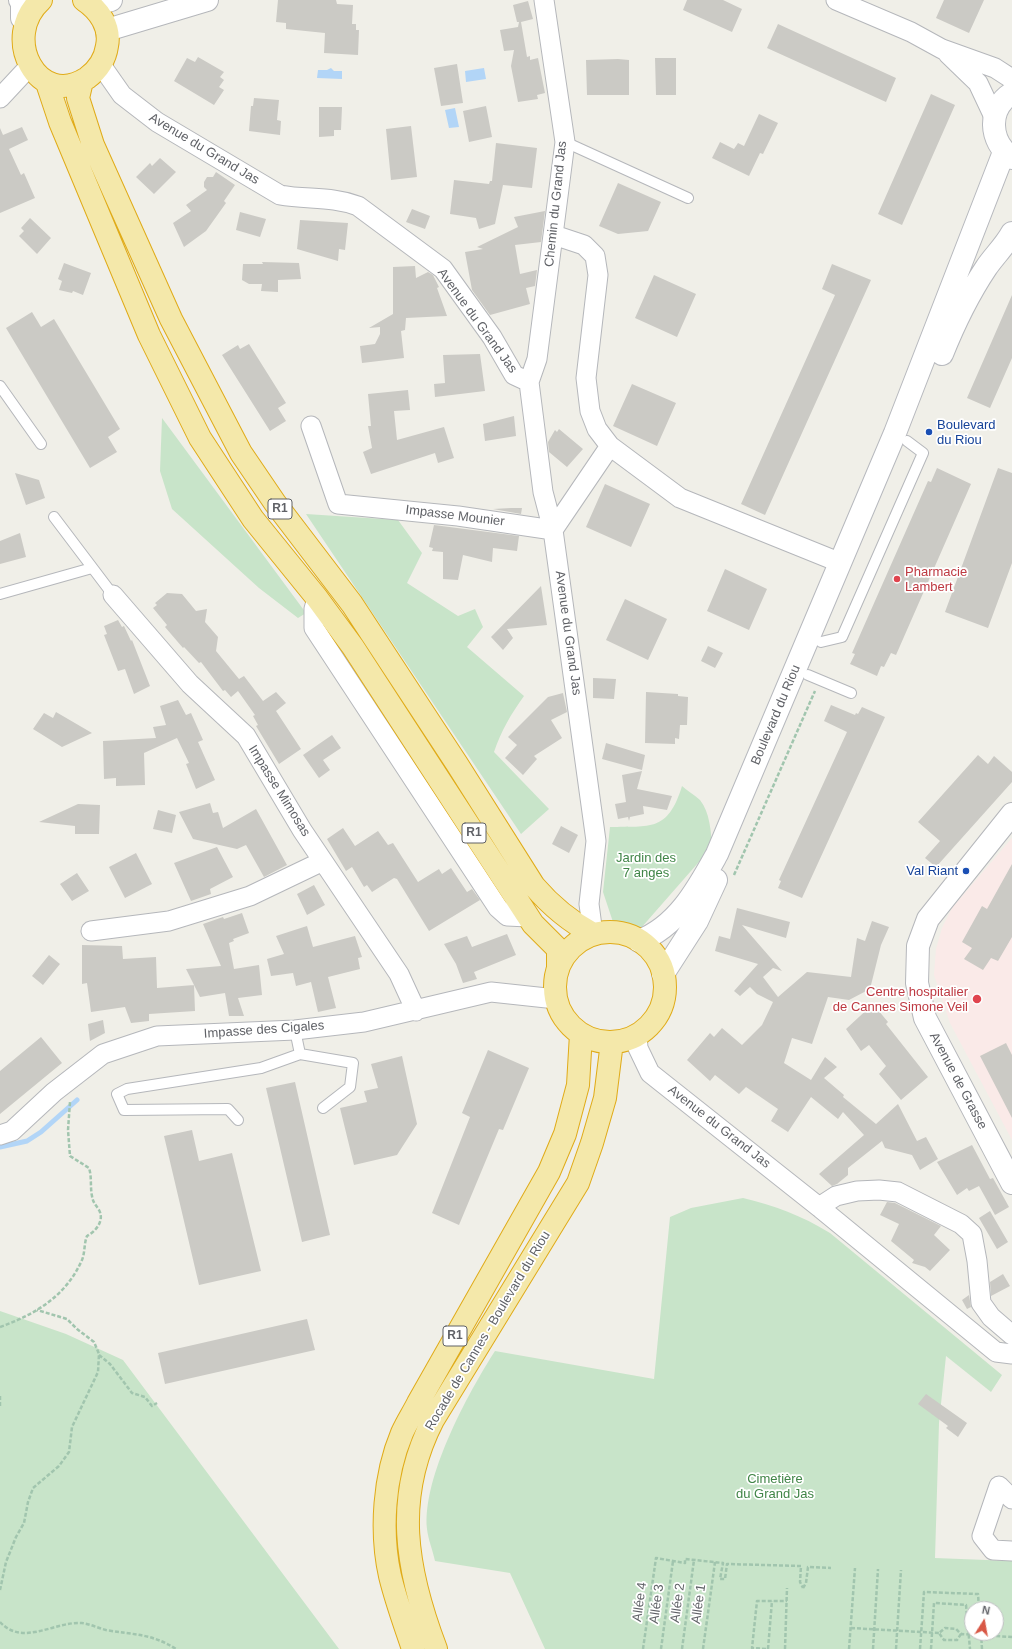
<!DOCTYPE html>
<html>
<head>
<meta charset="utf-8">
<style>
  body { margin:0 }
  #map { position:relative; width:1012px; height:1649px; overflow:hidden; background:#f0efe8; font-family:Arial,sans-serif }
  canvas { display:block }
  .north { position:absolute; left:964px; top:1601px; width:40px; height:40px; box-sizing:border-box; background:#fff; border:1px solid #bfc0c2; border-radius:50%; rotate:11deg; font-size:11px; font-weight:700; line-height:16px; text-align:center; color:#606267 }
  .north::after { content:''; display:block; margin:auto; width:14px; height:18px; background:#d85846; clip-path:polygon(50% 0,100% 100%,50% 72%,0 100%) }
</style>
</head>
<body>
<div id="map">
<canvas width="1012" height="1649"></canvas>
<div class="north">N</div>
</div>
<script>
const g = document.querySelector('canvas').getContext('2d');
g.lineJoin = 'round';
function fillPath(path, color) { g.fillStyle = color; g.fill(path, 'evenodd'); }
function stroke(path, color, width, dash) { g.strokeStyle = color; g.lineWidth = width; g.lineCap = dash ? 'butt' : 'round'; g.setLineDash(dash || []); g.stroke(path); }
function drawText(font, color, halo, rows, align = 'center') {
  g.font = font + ' Arial,sans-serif'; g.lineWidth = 3.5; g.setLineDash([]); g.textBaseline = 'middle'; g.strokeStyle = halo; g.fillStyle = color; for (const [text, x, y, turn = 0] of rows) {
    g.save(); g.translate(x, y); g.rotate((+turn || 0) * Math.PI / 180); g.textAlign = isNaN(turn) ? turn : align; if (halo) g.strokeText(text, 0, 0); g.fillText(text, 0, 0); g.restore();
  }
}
fillPath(new Path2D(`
  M1012,838V1140L950,1023L934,975L936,949L942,928L952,908Z`), '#faeae8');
fillPath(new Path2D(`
  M162,418L306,613L298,618L259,588L172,509L160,471Z
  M306,514L398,520L422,553L407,583L458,616L475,609L483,627L467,647L524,696C511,714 501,731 494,752L549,809L521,834Z
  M682,786C687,791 695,795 700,800C710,813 711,831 712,847L641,928L613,922L603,892L610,827C650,826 668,832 682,786Z
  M743,1198C775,1206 801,1215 830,1233L1002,1375L991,1392L946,1356L939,1423L935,1558L1012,1561V1649H545L510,1573L435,1561C433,1551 428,1539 427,1529C422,1478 468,1393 495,1351L654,1379L670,1217L691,1208ZM972,1609H996V1633H972Z
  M0,1311L66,1334L123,1360L339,1649H0Z`), '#c8e4c9');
fillPath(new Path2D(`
  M331,68L334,71H342V79L317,78L318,70H327Z
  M484,68L486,79L466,82L465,71Z
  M455,108L459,127L449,128L445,110Z`), '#b2d5f7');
stroke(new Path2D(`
  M0,1147L27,1141L41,1132L77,1100`), '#b2d5f7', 5);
fillPath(new Path2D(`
  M278,0H336L337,4L353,5L352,24H356V30H359L358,55L324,53L325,33L286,29V23L276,22Z
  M687,0H723L742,9L732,32L683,10Z
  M944,0H984L969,33L936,18Z
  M528,1L533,19L521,22L527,57L530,56V60L538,58L545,93L537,95L538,99L518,102L511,66L514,50L504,51L500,30L518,27L519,22H517L513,5Z
  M778,24L896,78L886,102L767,48Z
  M198,57L224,72L220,77L224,80L219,87L224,90L214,105L174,81L187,58L195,62Z
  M655,58H676V95H656Z
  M618,59L629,60V95H587L586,60Z
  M457,64L463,103L441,106L434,68Z
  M931,94L955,105L902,225L878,214Z
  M254,98L279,100L277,120L281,121L280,135L249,131L251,106H253Z
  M486,106L492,137L469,142L463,111Z
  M319,107H342L341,130H334V136L319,137Z
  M759,114L778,123L763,154L760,153L749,176L712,158L720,142L734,149L738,143L744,146Z
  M411,126L417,177L391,180L386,129Z
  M22,127L28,140L9,149L21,175L24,173L35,198L0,213V128L3,135Z
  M496,143L537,148L532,188L503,185L495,224L479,229L476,218L450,214L454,180L489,184L490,181H492Z
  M160,158L176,172L154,194L136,177L150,163L152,166Z
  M216,172L235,185L224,201L226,203L206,231L184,247L173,223L191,211L186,205L207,190L204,187V182L207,177H213Z
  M618,183L661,202L648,231L618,234L599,226Z
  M412,209L430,216L425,229L406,222Z
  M545,211L541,242L515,245L520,274L537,270L535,286L526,288L530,304L490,315L472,290L465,252L483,249L477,247L518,227L514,217Z
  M240,212L266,219L260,237L236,230Z
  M30,218L51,238L37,254L19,236L24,231L21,228Z
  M300,220L348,223L345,250L339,249L338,261L297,249Z
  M262,262L299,263L301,279L278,280V292L261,291L262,284H249L242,280L243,264H263Z
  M64,263L91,273L83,295L73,291L72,293L59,290L62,281L58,279Z
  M832,264L871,280L765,515L741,504L835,295L822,289Z
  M415,266L416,278L428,272L433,275L439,287L437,288L447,316L406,318L405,330L401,331L404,358L362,363L360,346L375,344L380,334V327L369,328L393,314V267Z
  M654,275L696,294L677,337L635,318Z
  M1012,295V358L990,408L967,398Z
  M32,312L41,327L54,319L120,429L108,437L117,452L90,468L6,328Z
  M249,344L286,403L278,408L286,421L270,431L222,355L238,345L240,349Z
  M480,354L485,391L435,397L434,384L445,383L443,355Z
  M632,384L676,403L657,446L613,426Z
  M408,390L410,410L394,411L397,440L444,427L454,458L438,463L435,453L371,474L363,452L372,448L368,426H371L368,394Z
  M514,416L516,436L485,441L483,424Z
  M559,429L583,449L567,467L549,452L548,442L555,430L557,432Z
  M937,468L971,484L896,655L891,653L884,667L881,666L877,676L850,664L855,654L852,653L928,481L931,482Z
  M998,468L1012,473V563L988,628L945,612Z
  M15,473L39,480L45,498L26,505Z
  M605,484L650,504L631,547L586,527Z
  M511,508H522L521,514L493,509Z
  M434,525L519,536L517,551L493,548L492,562L463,555L458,580L443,579V552L432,551L433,548L429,547Z
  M20,533L26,557L0,564V541Z
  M725,569L767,589L749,630L707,611Z
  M541,586L547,625L507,629L513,638L503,650L491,637Z
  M167,593L182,594L196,611L207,609L205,622L218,637L216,651L239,679L244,676L263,701L276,692L286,703L276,711L301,749L279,764L256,726L258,725L253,716L255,715L238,691L231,697L225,690L223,691L201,662L199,663L184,647L183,648L165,627L167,625L153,608L157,605L155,603Z
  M625,599L667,619L648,660L606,640Z
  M118,620L122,627L124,626L131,641L132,640L150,686L134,694L125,669L118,671L104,635L107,634L104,626Z
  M708,646L723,653L715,668L701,661Z
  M593,678L616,679L614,699L593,698Z
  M646,692L678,694V696L688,697L687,725H680L679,739L675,738V744L645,743Z
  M563,693L567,712L551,720L562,738L534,756L537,759L523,775L505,758L517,745L508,737L548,697Z
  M178,700L186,715L191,713L203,740L198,742L215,780L196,789L186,764L189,763L177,738L144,753L145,785L116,786V778L104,779L103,741L156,738L153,727L166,725L160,706Z
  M831,705L855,715L856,713L858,714L862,707L885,717L802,898L778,888L781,881L779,880L847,732L824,721Z
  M56,712L92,733L62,747L33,729L44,713L53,718Z
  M332,735L341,748L323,760L330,770L319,778L303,755Z
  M606,743L645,755L642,770L602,759Z
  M978,755L988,764L994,756L1012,772V782L936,867L925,858L940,841L918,822Z
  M642,771L637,789L672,796L667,810L643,806L644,814L630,817L629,821L628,817L618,819L615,804L626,802L622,775Z
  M210,803L213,813L218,812L223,828L256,809L287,865L264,877L246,845L237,849L193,839L179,812Z
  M78,804L100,805L99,834H75V826L39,822Z
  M158,810L176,815L172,833L153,829Z
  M561,826L578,835L569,853L552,844Z
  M343,828L355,846L378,831L388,845L393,843L418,882L439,869L442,874L451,868L467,892L472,889L480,900L429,931L397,879L394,878L372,892L367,885L364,887L352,867L346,871L327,839Z
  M217,847L233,877L210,889L211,894L191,901L174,863Z
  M136,853L152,884L125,898L109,867Z
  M1012,864V937L998,961L991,958L983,970L964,959L972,948L962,942L982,906L987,909Z
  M77,873L89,891L72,901L60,884Z
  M314,885L325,905L307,915L297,894Z
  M737,908L790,922L786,938L742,925L782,971L773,968L763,977L778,997L807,972L851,977L857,938L865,941L872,921L889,927L881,945L870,989L849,1000L828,997L812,1044L792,1038L784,1063L811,1080L825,1057L837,1067L824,1078L844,1095L843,1097L876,1124L898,1104L917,1141L926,1137L938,1159L920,1170L912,1155L885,1148L882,1141L848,1168V1175L837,1184L832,1186L819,1174L864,1135L843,1112L838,1119L811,1097L788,1132L771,1121L778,1109L746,1087L739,1094L715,1075L710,1081L687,1060L710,1033L714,1037L722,1028L742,1045L762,1025L773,1002L757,994L750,987L740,996L734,991L758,964L715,951L719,936L730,939Z
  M242,913L249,933L233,939L234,941L229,943L234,969L259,965L262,995L238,998L244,1016H229L225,993L200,997L186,969L221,966L203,924L223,917L224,919Z
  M307,926L313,947L355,936L362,957L358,958L360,969L328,977L336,1008L318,1012L311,982L296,986L293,973L271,976L267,959L284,954L276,936Z
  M507,934L516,955L474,972L477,979L463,983L456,964L444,944L467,936L472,947Z
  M82,945L122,946L123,959L156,957L157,988L194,985L195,1011L149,1014V1021L131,1023L125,1007L91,1012L87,983L82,984Z
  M49,955L60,964L43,985L32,976Z
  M873,1004L888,1022L886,1024L928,1077L901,1100L879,1074L886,1066L869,1045L861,1051L846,1029Z
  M103,1020L105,1033L90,1041L88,1024Z
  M41,1037L62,1063L0,1114V1071Z
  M1006,1043L1012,1055V1118L980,1056Z
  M488,1050L529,1068L503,1130L499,1129L459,1225L432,1213L470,1117L462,1113Z
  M402,1056L417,1124L397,1155L354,1165L340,1108L367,1102L364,1091L378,1088L371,1064Z
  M295,1082L330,1235L302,1242L266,1088Z
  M192,1130L199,1161L232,1153L261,1271L199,1285L164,1136Z
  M972,1145L990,1179L993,1178L1009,1207L995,1215L979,1186L969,1191L967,1188L957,1195L937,1162Z
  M887,1202L895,1203L941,1226L934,1235L950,1250L930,1271L925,1267L912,1263L914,1260L891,1241L899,1224L880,1215Z
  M990,1211L1008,1242L997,1249L979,1218Z
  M1003,1274L1010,1286L991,1296L990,1282Z
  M969,1295L971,1307L967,1309L962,1300Z
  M307,1319L315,1350L165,1384L158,1353Z
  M926,1394L967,1423L958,1437L946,1428L948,1426L918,1404Z`), '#cbcac5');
const service = new Path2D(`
  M565,142L688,198
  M0,386L41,444
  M54,517L113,595
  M0,594L92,568
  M821,642L842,637L923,453L907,441
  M808,675L851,693
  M295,1030L300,1054L353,1063L350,1087L323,1108
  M238,1120L228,1109L124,1110L117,1094L127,1089L261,1068L300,1054`);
const minor = new Path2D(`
  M544,0L565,142L537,359L529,382L543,492L553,530L596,841L589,904L593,934
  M836,0L911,32L942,49L995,68L1012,79
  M948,54L978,83L994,117
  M101,65L122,95L157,122L280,195C307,200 332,196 358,206L443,269L492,337L514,375L529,382
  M0,98L27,69
  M554,235L584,245L595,256L598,275L586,378L590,411L597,429L610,446L680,498L841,563
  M311,426L338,504L458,516L553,530L610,446
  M113,595L190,684L246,736L302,830L399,974L416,1011
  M317,598L314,609V628L498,908L507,916L528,917
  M91,931L169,921L250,896L323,861
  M637,1034L638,1048L650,1073L819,1207L996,1352L1012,1354
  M0,1135L12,1131L54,1092L103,1054L157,1036L295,1030L364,1022L491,992L556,999
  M819,1207L836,1196L857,1191L879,1190L898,1192L961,1224L972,1234L977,1261L981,1303L991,1317L1012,1335
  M1012,1499L999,1486L982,1536L993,1550L1012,1551`);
const tertiary = new Path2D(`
  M20,0L22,3V18
  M92,5L111,0
  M107,30L207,0
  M1012,814L928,919L918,946L917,983L925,1018L1012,1183`);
const secondary = new Path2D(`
  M1012,93C987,109 989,141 1012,158
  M942,354C954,324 968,295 986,268C994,256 1005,246 1012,233
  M639,941C678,926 698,888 717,854L895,433L1004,152
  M663,974L697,921L716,880`);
const trunk = new Path2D(`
  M41,0C0,37 38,110 87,78C98,70 105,60 107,46C111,27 99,10 84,0
  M82,81L78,98L93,145L171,319L241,453L275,503L352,604L457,764L534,886C552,907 569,921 593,934
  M47,83L60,122L149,335L200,438L253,519L317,598L353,647L533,924L558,949V968
  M555 987a55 55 0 1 1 110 0a55 55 0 1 1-110 0Z
  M413,1649C405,1625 396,1601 390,1576C380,1531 384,1476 402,1433C407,1422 413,1413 418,1403L549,1172L565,1134L578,1085L581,1034
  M436,1649C406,1570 393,1498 433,1420L578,1183L592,1143L605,1098L612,1042`);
stroke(service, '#b5b7bb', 12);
stroke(minor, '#b5b7bb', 21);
stroke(tertiary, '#b5b7bb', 24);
stroke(secondary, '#b7b9be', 24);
stroke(trunk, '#e0ab18', 24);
stroke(new Path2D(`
  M734,875L815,691
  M0,1327C36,1314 66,1296 82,1260C85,1253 84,1243 87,1236C95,1232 105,1221 99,1210C96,1205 93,1203 92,1196C90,1187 92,1177 89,1168L70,1156L68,1130L70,1102
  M99,1355L110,1364L132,1393L145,1397L152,1406L157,1403
  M0,1396V1408
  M803,1588L806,1583L808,1567L831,1568
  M0,1590L6,1562L16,1537L24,1523L28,1502L33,1488L59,1466L69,1452L72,1427L98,1372L99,1354L94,1342L77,1329L67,1319L37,1310
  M0,1622C23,1647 55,1621 82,1623C90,1624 98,1628 106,1630C133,1635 151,1633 176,1649
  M851,1628L939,1633
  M981,1633L982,1649
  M961,1634L957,1640H944L939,1633L945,1628L956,1629L961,1634L1012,1637
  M643,1649L656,1558L685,1563V1559L723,1563L720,1579H725L727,1564L801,1566L800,1582L803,1588
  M661,1649L673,1561
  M682,1649L694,1560
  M703,1649L715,1562
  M766,1649L752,1648L757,1601H787
  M768,1649L772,1601
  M785,1649L787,1588
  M849,1649L855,1568
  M873,1649L878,1569
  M896,1649L901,1570
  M920,1649L924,1592L978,1594L979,1609
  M931,1649L934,1603L966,1605L970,1649`), '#a1c5ae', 2.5, [4, 2]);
stroke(service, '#fff', 10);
stroke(minor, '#fff', 19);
stroke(tertiary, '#fff', 22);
stroke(secondary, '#fff', 22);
stroke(trunk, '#f4e8aa', 22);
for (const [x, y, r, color] of [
  [929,432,4,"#1a4fb4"],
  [897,579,4,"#e0444e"],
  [966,871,4,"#1a4fb4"],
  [977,999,5,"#e0444e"]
]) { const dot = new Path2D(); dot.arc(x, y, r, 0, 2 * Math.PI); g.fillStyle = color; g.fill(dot); stroke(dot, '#fff', 1.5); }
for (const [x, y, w] of [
  [280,509,24],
  [474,833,24],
  [455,1336,24]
]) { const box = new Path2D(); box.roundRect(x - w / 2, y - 10, w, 20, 3); g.fillStyle = '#fff'; g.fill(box); stroke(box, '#606267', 1); }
drawText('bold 12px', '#606267', null, [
  ["R1",280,509],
  ["R1",474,833],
  ["R1",455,1336]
]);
drawText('13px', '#606267', '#fff', [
  ["Avenue du Grand Jas",204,149,31],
  ["Chemin du Grand Jas",556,204,-84],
  ["Avenue du Grand Jas",477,321,54],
  ["Impasse Mounier",455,516,7],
  ["Avenue du Grand Jas",568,633,82],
  ["Boulevard du Riou",776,715,-67],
  ["Impasse Mimosas",279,791,58],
  ["Impasse des Cigales",264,1030,-4],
  ["Avenue de Grasse",958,1081,62],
  ["Avenue du Grand Jas",719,1127,38],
  ["Rocade de Cannes - Boulevard du Riou",488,1331,-59],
  ["Allée 4",640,1602,-82],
  ["Allée 2",678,1603,-82],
  ["Allée 3",657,1604,-82],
  ["Allée 1",699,1604,-82]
]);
drawText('13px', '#164399', '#fff', [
  ["Boulevard",937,425],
  ["du Riou",937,440],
  ["Val Riant",958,871,"right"]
], 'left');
drawText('13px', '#be3a42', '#fff', [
  ["Pharmacie",905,572],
  ["Lambert",905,587],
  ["Centre hospitalier",968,992,"right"],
  ["de Cannes Simone Veil",968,1007,"right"]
], 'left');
drawText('13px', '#408547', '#fff', [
  ["Jardin des",646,858],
  ["7 anges",646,873],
  ["Cimetière",775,1479],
  ["du Grand Jas",775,1494]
]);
</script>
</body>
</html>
